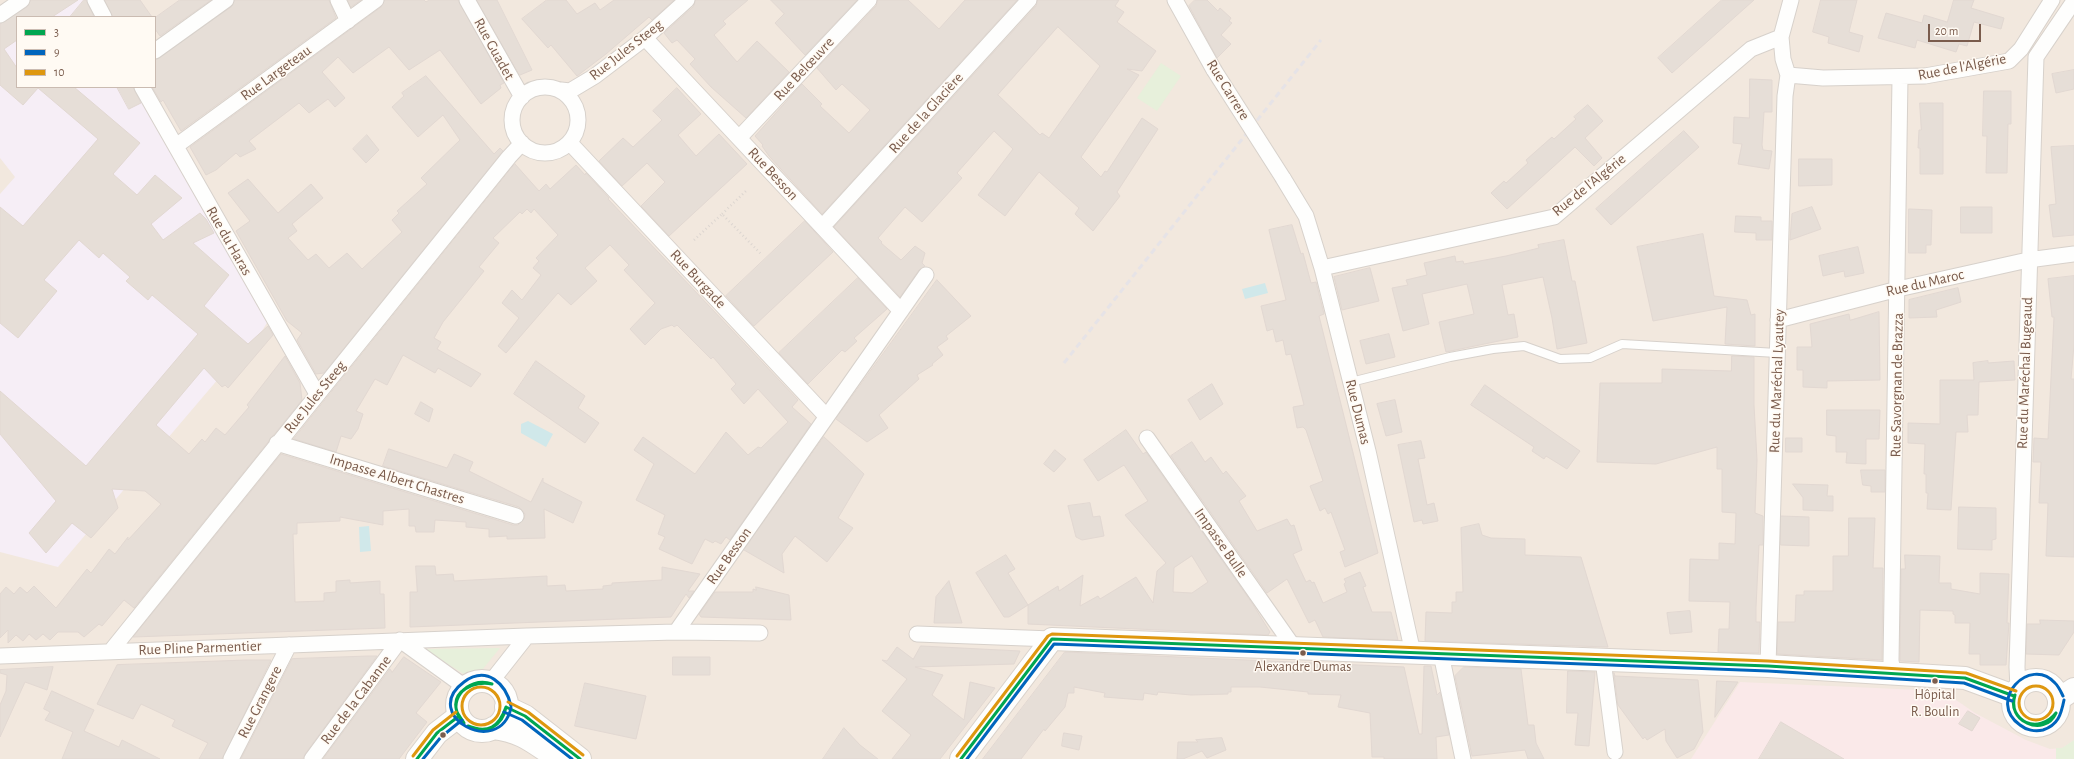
<!DOCTYPE html>
<html>
<head>
<meta charset="utf-8">
<style>
  body { margin:0 }
  #map { position:relative; width:2074px; height:759px; overflow:hidden; background:#f9f5f0; font-family:"Alegreya Sans",sans-serif }
  canvas { display:block }
  .legend { position:absolute; left:16px; top:16px; width:140px; height:72px; box-sizing:border-box; background:#fffaf3; border:1px solid #cabbb1; margin:0; padding:5px 7px; list-style:none; font-size:12px; color:#7a5c4d }
  .legend li { display:flex; align-items:center; gap:8px; height:20px }
  .legend b { width:20px; border:1px solid #cabbb1 }
  .scale { position:absolute; left:1928px; top:24px; width:53px; height:18px; box-sizing:border-box; border:2px solid #7a5c4d; border-top:0; padding-left:5px; font-size:12px; line-height:14px; white-space:nowrap; color:#7a5c4d; -webkit-text-stroke:3px #fffaf3; paint-order:stroke }
</style>
</head>
<body>
<div id="map">
<canvas width="2074" height="759"></canvas>
<ul class="legend">
<li><b style="height:5px;background:#00a651"></b>3</li>
<li><b style="height:5px;background:#0065bd"></b>9</li>
<li><b style="height:5px;background:#de970f"></b>10</li>
</ul>
<div class="scale">20 m</div>
</div>
<script>
const g = document.querySelector('canvas').getContext('2d');
g.lineJoin = 'round';
function fillPath(path, color) { g.fillStyle = color; g.fill(path, 'evenodd'); }
function stroke(path, color, width, dash) { g.strokeStyle = color; g.lineWidth = width; g.lineCap = dash ? 'butt' : 'round'; g.setLineDash(dash || []); g.stroke(path); }
function drawText(font, color, halo, rows, align = 'center') {
  g.font = font + ' "Alegreya Sans",sans-serif'; g.lineWidth = 3; g.setLineDash([]); g.textBaseline = 'middle'; g.strokeStyle = halo; g.fillStyle = color; for (const [text, x, y, turn = 0] of rows) {
    g.save(); g.translate(x, y); g.rotate((+turn || 0) * Math.PI / 180); g.textAlign = isNaN(turn) ? turn : align; if (halo) g.strokeText(text, 0, 0); g.fillText(text, 0, 0); g.restore();
  }
}
fillPath(new Path2D(`
  M0,0H2074V759H0ZM17,17H155V87H17Z`), '#f2e8de');
fillPath(new Path2D(`
  M31,0H88L98,17H17V87H137L268,321L262,331L248,344L58,567L0,552V194L15,177L0,158V22Z`), '#f6eef6');
fillPath(new Path2D(`
  M1740,682L1943,691L1975,713L2026,740L2050,749L2062,748L2074,740V759H1691Z`), '#fae9e9');
fillPath(new Path2D(`
  M1161,63L1181,76L1157,111L1137,98Z
  M500,648L478,675L467,676L424,649Z
  M2074,740V759H2056V748H2062Z`), '#e7f0db');
fillPath(new Path2D(`
  M1265,283L1268,293L1245,299L1242,289Z
  M528,421L553,434L546,447L521,433V424Z
  M369,526L371,551L360,552L359,527Z`), '#d0e8ea');
const building = new Path2D(`
  M31,0H78L52,17H17V40L4,49L17,68V87H74L140,143L113,174L137,195L155,175L182,198L151,224L163,240L200,213L206,219L214,233L193,243L229,275L204,306L248,344L268,326L273,335L228,388L225,385L222,387L204,368L156,425L189,454L202,439L205,442L216,428L225,435L249,407L247,405L285,356L300,383L302,400L134,608L124,600L102,626L99,624L84,637L78,632H58L50,640L43,634L36,640L29,634L23,641L16,635L8,643V630L0,638V594L6,587L14,594L20,587L27,593L34,586L56,608L87,569L91,573L109,549L115,554L128,537V540L161,504L145,491L112,489L118,508L91,538L72,523L46,553L29,533L56,501L0,434V391L86,466L198,334L152,295L148,300L126,281L130,277L103,253L99,258L79,240L44,280L57,291L18,338L0,323V207L23,226L98,139L38,88L23,105L0,85V24L27,7Z
  M84,0H86L94,17H70Z
  M105,0H140L152,17H113Z
  M180,0H211L160,36L155,29V18Z
  M235,0H329L336,18L181,131L163,100L161,102L152,87H155V60L231,7Z
  M348,0H361L351,7Z
  M385,0H424L426,2L429,0H458L504,83L500,85L501,88L481,104L440,50L409,70L389,47L353,73L338,57L322,72L345,98L335,107L328,99L309,113L299,103L249,141L256,149L240,157L236,153L216,170L206,175L190,147L381,7Z
  M477,0H497L532,70L520,75Z
  M547,0H566L577,14L595,3L600,10L614,0H674L652,20L649,17L606,54L577,76L551,45L548,48L522,19Z
  M696,0H748L723,21L726,24L714,35L737,62L757,41L789,72L746,118L711,87L690,64L695,59L677,40L672,43L664,33L693,7Z
  M771,0H857L805,55L775,23L784,14Z
  M878,0H908L939,29L965,0H1017L822,214L769,156L762,146L763,145L755,136L802,84L822,104L820,106L849,133L870,110L842,84L836,90L817,68L876,6Z
  M1038,0H1119L1115,6L1124,12L1117,22L1156,51L1142,71L1127,69L1139,75L1081,157L1101,177L1105,171L1107,172L1142,118L1158,129L1117,192L1120,196L1093,231L1075,214L1079,208L1039,172L1005,216L978,195L1013,149L994,131L957,173L962,178L922,222L905,207L878,238L882,242L881,243L901,260L915,246L925,253L922,263L925,266L919,270L900,297L834,227L1036,6ZM1058,27L1100,66L1049,138L1042,133L1040,135L998,95Z
  M1195,0H1207L1218,11L1220,8L1231,18L1229,21L1232,23L1221,35L1231,44L1217,58L1189,6Z
  M1722,0H1754L1672,73L1658,58Z
  M1821,0H1857L1849,32L1863,36L1859,52L1828,43L1829,37L1813,32Z
  M1954,0H1974L1971,8L2004,18L2001,29L1974,22L1967,46L1959,44L1956,52L1917,40L1915,48L1878,38L1886,13L1922,23L1924,15L1947,22Z
  M2074,70V89L2056,93L2052,74Z
  M426,76L494,154L500,148L503,151L324,373L316,374L297,340L302,333L287,321L236,231L250,221L228,193L248,179L278,213L311,184L323,198L292,224L297,231L288,238L308,260L316,254L329,268L347,253L362,269L402,232L392,220L399,213L397,211L427,184L421,178L460,140L443,115L418,137L392,107L404,96L402,93Z
  M1750,79L1772,80V112H1764L1762,145L1763,150L1772,151L1769,169L1738,164L1742,144L1733,143L1734,117L1749,118Z
  M117,87H133L141,103L129,109Z
  M677,88L701,114L678,135L696,156L719,134L747,164L669,236L641,206L665,182L647,163L622,186L599,161L623,138L633,147L662,120L653,111Z
  M1984,91H2011V124H2008L2007,173H1986L1987,136H1983Z
  M1920,103H1943V174H1920V148H1918L1919,130H1921Z
  M1588,105L1603,121L1585,138L1602,158L1594,166L1575,147L1507,209L1491,193L1504,181L1506,183L1528,163L1526,160L1552,137L1554,139L1576,119L1574,117Z
  M1684,131L1699,147L1611,225L1596,209Z
  M367,135L379,150L366,163L353,149Z
  M2074,146V235L2053,237L2049,205L2056,204L2051,147Z
  M1799,159H1832V185L1799,186Z
  M515,164L539,191L546,184L550,189L576,165L585,175L586,173L609,198L608,199L798,400L792,407L811,424L730,540L726,537L721,544L715,541L713,543L705,539L692,564L659,549L665,537L658,534L665,515L636,500L654,464L634,450L643,437L695,474L726,432L748,455L758,447L761,448L788,422L758,389L744,404L731,389L736,384L713,357L711,359L677,325L674,327L672,325L661,329L645,345L630,329L655,303L624,270L629,265L610,245L585,268L597,281L571,305L558,293L506,353L498,346L519,318L502,303L512,290L522,300L541,275L533,268L539,261L536,258L558,235L534,209L531,213L527,209L522,214L520,212L493,238L499,243L479,267L484,271L443,322L434,338L441,342L437,349L481,374L471,387L438,368L435,373L403,355L387,385L375,379L356,411L363,414L358,429L351,439L341,436L336,452L294,439Z
  M1812,207L1821,229L1790,240L1792,214Z
  M1961,207H1992V233H1961Z
  M1909,209L1932,210L1931,245H1926V253H1909Z
  M1736,216L1761,217V221H1772V240H1756V233L1735,232Z
  M805,221L833,252L754,326L726,296Z
  M1292,225L1301,254L1303,253L1311,283L1316,282L1324,314L1319,316L1378,553L1345,567L1340,552L1345,550L1331,512L1328,514L1325,508L1320,511L1310,486L1323,481L1306,430L1303,427L1297,428L1293,407L1304,405L1291,354L1286,355L1283,340L1276,342L1273,329L1267,331L1261,306L1286,300L1269,230Z
  M1703,234L1714,296L1747,300L1751,315L1755,314V346L1725,344L1727,307L1653,321L1637,247Z
  M1564,240L1572,281H1575L1587,343L1557,349L1552,318L1543,277L1502,285L1508,315L1514,314L1518,337L1446,352L1439,322L1474,314L1467,284L1422,294L1429,324L1403,331L1392,288L1408,285L1406,280L1427,275L1424,263L1455,256L1456,262L1463,261L1464,264L1506,256L1539,248L1538,245Z
  M1858,247L1864,273L1845,277L1844,271L1823,276L1819,256Z
  M1370,268L1379,301L1342,310L1334,277Z
  M2074,276V345L2071,379H2074V557L2046,556L2048,503H2039L2041,462H2033L2034,438L2048,439L2054,317H2052L2048,279Z
  M858,278L887,309L854,338L857,341L845,352L842,350L808,384L779,353Z
  M937,280L971,316L946,336L948,339L937,347L943,355L932,364L933,365L917,375L919,379L879,415L888,428L867,442L836,419Z
  M1958,288L1961,302L1936,310L1937,317L1909,318V300Z
  M1879,312L1880,380L1827,381V388L1803,387V370H1797V347H1812L1810,324L1849,314L1850,320Z
  M1389,334L1395,357L1366,364L1360,341Z
  M1732,356L1754,357V405L1757,460L1755,513L1763,516V545H1759L1756,607V622H1760L1759,653L1718,652L1719,629H1729L1730,602L1689,601L1690,559L1719,560V543L1735,544L1736,513L1722,512V469H1717V447L1656,464L1597,462L1600,383H1662V369L1731,371Z
  M536,361L585,396L578,408L599,423L585,443L514,394Z
  M1988,361V363L2014,361L2015,380L1979,382L1978,415H1967L1968,432H1956L1951,510L1927,509L1928,493H1926V474H1924L1925,444L1908,443V423L1940,424V380H1974L1973,363Z
  M1212,384L1223,404L1200,420L1188,400Z
  M1485,385L1580,451L1567,469L1546,456L1544,459L1532,451L1534,447L1471,405Z
  M1395,400L1402,432L1386,436L1377,404Z
  M421,402L433,409L429,422L415,414Z
  M1827,410H1880L1879,439H1866V464L1846,463L1847,452H1836V436L1827,435Z
  M1126,430L1143,454L1146,452L1252,603L1270,632L1268,635L1028,624V605L1058,586L1059,591L1083,575L1080,606L1098,596L1100,599L1136,577L1153,603L1157,571L1166,563L1125,515L1148,501L1124,465L1098,481L1084,460ZM1192,556L1208,582L1192,593L1173,592L1174,568Z
  M824,437L864,474L838,518L853,528L827,562L795,536L782,554L784,573L744,550Z
  M1786,438H1802V452H1786Z
  M1421,441L1425,458L1418,459L1427,505L1434,503L1438,521L1423,524L1422,520L1414,522L1398,445Z
  M1192,442L1205,462L1211,457L1223,474L1226,471L1246,496L1239,501L1257,531L1287,519L1291,526L1294,525L1302,550L1293,554L1306,582L1310,580L1312,583L1314,582L1323,603L1347,592L1344,584L1346,582L1344,579L1360,572L1366,586L1363,587L1372,612H1391L1398,640L1323,637L1315,620L1309,623L1287,579L1267,593L1171,456Z
  M389,449L447,468L454,454L473,462L469,471L531,502L543,478V482L582,502L573,523L544,509L545,538L507,539V536L489,537V529L466,527V522L435,520L434,532H416L415,526H409V509L383,511V525L340,517V521L297,523V534H293L295,602L324,601V593L336,592V581L350,580V583L380,581V594H384L385,628L133,637L281,454L513,525H518L524,519L525,514L519,507L383,466Z
  M1055,450L1066,459L1054,472L1044,464Z
  M1861,470H1885V492H1871V486L1863,485Z
  M1793,484L1828,485L1827,496H1833V511L1803,510V498Z
  M1090,503L1093,517L1100,516L1104,536L1082,540L1076,537L1068,506Z
  M1959,507L1996,508V539L1992,540V550L1958,549Z
  M1781,516L1809,517V546L1781,545Z
  M1849,518H1875L1873,568H1883L1882,660L1777,654L1778,622H1795L1796,595H1804V591H1833V556H1848Z
  M1479,524L1482,535L1491,538L1525,539V555L1581,557L1608,647L1425,641L1426,612L1452,613V602H1456V592H1463L1461,528Z
  M1006,555L1015,569L1008,573L1028,605L1009,617H1004L976,573Z
  M1905,555L1940,556L1939,583H1951V589L1980,594V573L2009,574L2007,623H2009L2006,665H1980V654H1969L1970,623H1955V615L1953,614V611L1920,610L1919,662L1900,661L1901,569H1905Z
  M416,566H435L436,575L453,574L454,581L547,576V586L565,585L566,591L603,589V586L612,585V583L662,580V567L700,574L688,591H694L689,598L686,594L671,617L410,627V592H417Z
  M949,581L962,623H934L936,597Z
  M756,587L789,595L791,620L701,617L699,614L715,592H753V589L756,590Z
  M1690,611L1692,632L1670,634L1667,613Z
  M2040,620L2074,621V632L2059,655L2026,654L2027,624H2040Z
  M921,646L1020,651L1014,664L915,667L943,675L932,695L964,720L970,682L995,688L940,759H892L911,735L882,711L907,679L882,660L887,661L897,647L913,659Z
  M1065,652L1404,667L1419,734H1422L1424,666H1431L1437,695L1440,692L1449,735L1436,737L1437,759H1384V757H1372L1370,713L1338,707L1341,695L1308,694V692L1260,687H1231V692H1228V694L1191,695L1158,692L1157,695L1144,693L1143,700L1104,697L1105,693L1074,687V693H1068L1065,707L1045,731L1044,729L1021,759H983Z
  M369,656H377L305,754L303,759H241L292,659Z
  M404,657L441,682L416,713L427,722L399,759H323L390,669L392,672Z
  M673,657H710V675H673Z
  M247,660H271L222,759H199L208,743L172,726L175,720L156,711L141,704L133,719L97,704L117,665Z
  M53,667L47,690L25,682L0,737V705L6,691L7,675L0,673V670Z
  M1464,667L1521,669L1528,725H1534L1536,743L1544,759H1528L1525,750L1472,756L1455,676Z
  M1568,671L1595,672L1589,746L1575,745L1578,713H1567Z
  M1614,673L1615,676L1698,680L1703,732L1694,749L1677,758L1666,741L1665,729L1647,740L1645,737L1643,739L1618,705Z
  M1717,681L1738,682L1715,717Z
  M585,683L646,696L636,739L575,726Z
  M52,691L94,710L84,731L119,747L122,740L160,759H62L73,732L45,720L50,712L44,709Z
  M1968,711L1980,718L1972,731L1959,724Z
  M1781,722L1844,759H1759Z
  M844,728L860,745L878,759H823Z
  M1064,733L1082,736L1079,750L1062,746Z
  M1222,738L1226,750L1207,758L1202,751L1183,759H1177L1178,742H1198L1196,740Z`);
fillPath(building, '#e6ded7');
stroke(building, '#e2d8d2', 1);
const lane = new Path2D(`
  M1351,382L1450,357L1493,349L1524,346L1560,359L1590,358L1622,344L1777,353`);
const street = new Path2D(`
  M95,0L104,17
  M338,0L348,21
  M467,0L522,97
  M1175,0L1214,70
  M0,15L22,0
  M645,38L901,311
  M155,51L226,0
  M2036,57L2074,1
  M1788,75L1823,78L1925,76L2009,61L2021,49L2052,0
  M142,87L317,394
  M512 120a33 33 0 1 1 66 0a33 33 0 1 1-66 0Z
  M561,90L570,91L595,76L645,38L687,0
  M739,138L869,0
  M570,143L826,416
  M176,146L376,0
  M1283,178L1306,216L1322,268L1368,451L1413,653
  M823,226L1029,0
  M1322,268L1554,217L1751,49L1781,37
  M1778,320L1898,289L2028,260L2074,254
  M1147,438L1295,649
  M277,443L516,516
  M676,632L926,275
  M917,634L1052,639
  M110,652L509,157L522,143
  M1441,654L1463,759
  M0,656L527,636
  M1603,660L1615,752
  M1768,666L1785,96L1788,75L1783,59L1781,37L1791,0
  M1894,675L1891,661L1900,78
  M490,683L527,636L676,632L760,633
  M2018,689L2017,667L2036,57
  M231,759L289,645
  M312,759L400,640L465,687`);
const secondary = new Path2D(`
  M2013 703a23 23 0 1 1 46 0a23 23 0 1 1-46 0Z
  M457 706a25 25 0 1 1 50 0a25 25 0 1 1-50 0Z
  M2059,699L2074,689
  M506,707L525,716L580,759
  M493,728C522,731 534,743 558,759
  M417,759L437,733L459,716
  M961,759L1052,639L1768,666L1965,678L2014,696`);
stroke(lane, '#d7d1cb', 10);
stroke(street, '#d7d1cb', 17);
stroke(secondary, '#d9d2cb', 24);
stroke(new Path2D(`
  M722,214L746,191
  M694,240L722,214L761,254`), '#dcd5d0', 2.5, [1, 3]);
stroke(lane, '#fefefd', 8);
stroke(street, '#fefefd', 15);
stroke(secondary, '#fefefd', 22);
stroke(new Path2D(`
  M1064,363L1321,40`), '#e6e3e7', 3, [6, 4]);
const streetBridge = new Path2D(`
  M1214,70L1283,178`);
stroke(streetBridge, '#d7d1cb', 17, []);
stroke(streetBridge, '#fefefd', 15);
stroke(new Path2D(`
  M2015,695C2007,722 2039,735 2056,713
  M2015,695C2005,720 2044,739 2056,713
  M506,707L525,716L580,759
  M464,723C443,704 467,675 492,684
  M464,723C462,720 459,716 457,712C450,691 475,680 492,684
  M468,726C488,734 499,727 506,707
  M468,726C485,737 503,725 506,707
  M417,759L437,733L459,716
  M961,759L1052,639L1768,666L1965,678L2014,696`), '#00a651', 3);
stroke(new Path2D(`
  M2063,696C2061,692 2059,687 2055,683C2030,655 1986,701 2020,725C2026,730 2035,732 2043,730C2058,725 2061,715 2064,700
  M511,706C506,684 487,665 464,682C419,715 499,759 511,708
  M504,712L522,720L572,759
  M423,759L441,737L462,720
  M967,759L1054,644L1768,671L1964,683L2012,701`), '#0065bd', 3);
stroke(new Path2D(`
  M2019 703a17 17 0 1 1 34 0a17 17 0 1 1-34 0Z
  M462 706a19 19 0 1 1 38 0a19 19 0 1 1-38 0Z
  M508,702L528,712L583,755
  M413,756L433,730L456,712
  M957,756L1048,636L1052,634L1768,661L1966,673L2016,691`), '#de970f', 3);
for (const [x, y, r, color] of [
  [1303,653,3.5,"#7a5c4d"],
  [1935,681,3.5,"#7a5c4d"],
  [443,735,3.5,"#7a5c4d"]
]) { const dot = new Path2D(); dot.arc(x, y, r, 0, 2 * Math.PI); g.fillStyle = color; g.fill(dot); stroke(dot, '#fffaf3', 1.5); }
drawText('14px', '#7a5c4d', '#fffaf3', [
  ["Alexandre Dumas",1303,667],
  ["Hôpital",1935,695],
  ["R. Boulin",1935,712]
]);
drawText('15px', '#7a5c4d', '#fffaf3', [
  ["Rue Guadet",494,49,61],
  ["Rue Jules Steeg",626,50,-38],
  ["Rue de l'Algérie",1962,67,-11],
  ["Rue Belœuvre",804,69,-47],
  ["Rue Largeteau",276,73,-36],
  ["Rue Carrere",1228,90,58],
  ["Rue de la Glacière",926,113,-48],
  ["Rue Besson",773,174,47],
  ["Rue de l'Algérie",1589,185,-39],
  ["Rue du Haras",229,241,60],
  ["Rue Burgade",698,279,47],
  ["Rue du Maroc",1925,283,-13],
  ["Rue du Maréchal Bugeaud",2025,373,-88],
  ["Rue du Maréchal Lyautey",1777,381,-88],
  ["Rue Savorgnan de Brazza",1897,385,-89],
  ["Rue Jules Steeg",315,397,-51],
  ["Rue Dumas",1358,412,76],
  ["Impasse Albert Chastres",397,479,17],
  ["Impasse Bulle",1221,543,55],
  ["Rue Besson",729,556,-55],
  ["Rue Pline Parmentier",200,648,-2],
  ["Rue de la Cabanne",356,700,-53],
  ["Rue Grangere",260,702,-63]
]);
</script>
</body>
</html>
